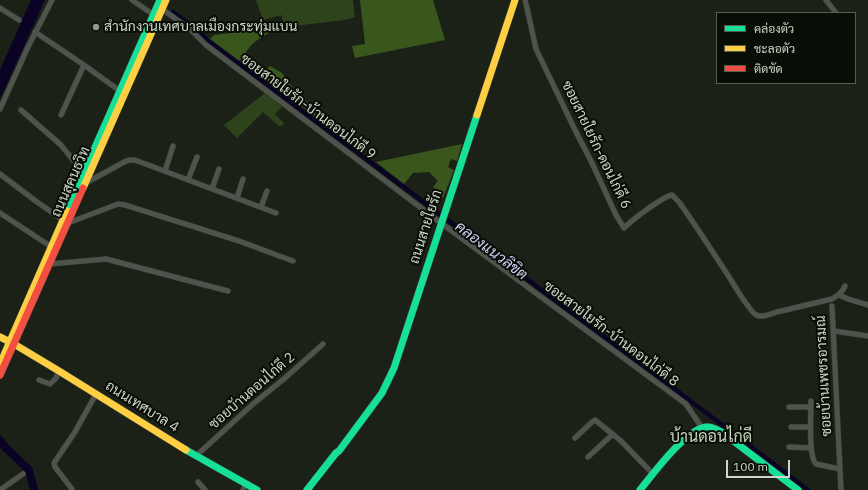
<!DOCTYPE html>
<html>
<head>
<meta charset="utf-8">
<style>
  body { margin:0 }
  #map { position:relative; width:868px; height:490px; overflow:hidden; background:#1b2116; font-family:"IBM Plex Sans",Sarabun,sans-serif }
  canvas { display:block }
  .legend { position:absolute; left:716px; top:12px; width:140px; height:72px; box-sizing:border-box; background:#080d05; border:1px solid #575d53; margin:0; padding:5px 7px; list-style:none; font-size:12px; color:#ced6c9 }
  .legend li { display:flex; align-items:center; gap:8px; height:20px }
  .legend b { width:20px; border:1px solid #575d53 }
  .scale { position:absolute; left:726px; top:460px; width:64px; height:18px; box-sizing:border-box; border:2px solid #ced6c9; border-top:0; padding-left:5px; font-size:12px; line-height:14px; white-space:nowrap; color:#ced6c9; -webkit-text-stroke:3px #080d05; paint-order:stroke }
</style>
</head>
<body>
<div id="map">
<canvas width="868" height="490"></canvas>
<ul class="legend">
<li><b style="height:5px;background:#16e098"></b>คล่องตัว</li>
<li><b style="height:5px;background:#ffcf43"></b>ชะลอตัว</li>
<li><b style="height:5px;background:#f24e42"></b>ติดขัด</li>
</ul>
<div class="scale">100 m</div>
</div>
<script>
const g = document.querySelector('canvas').getContext('2d');
g.lineJoin = 'round';
function fillPath(path, color) { g.fillStyle = color; g.fill(path, 'evenodd'); }
function stroke(path, color, width, dash) { g.strokeStyle = color; g.lineWidth = width; g.lineCap = dash ? 'butt' : 'round'; g.setLineDash(dash || []); g.stroke(path); }
function drawText(font, color, halo, rows, align = 'center') {
  g.font = font + ' "IBM Plex Sans",Sarabun,sans-serif'; g.lineWidth = 4; g.setLineDash([]); g.textBaseline = 'middle'; g.strokeStyle = halo; g.fillStyle = color; for (const [text, x, y, turn = 0] of rows) {
    g.save(); g.translate(x, y); g.rotate((+turn || 0) * Math.PI / 180); g.textAlign = isNaN(turn) ? turn : align; if (halo) g.strokeText(text, 0, 0); g.fillText(text, 0, 0); g.restore();
  }
}
fillPath(new Path2D(`
  M256,0H353L355,17L345,20L285,27L281,15L263,20Z
  M265,93L283,106L275,114L284,123L280,127L263,112L237,138L224,125Z`), '#2e421c');
fillPath(new Path2D(`
  M360,0H433L445,40L355,58L352,46L365,44Z
  M274,28V30C260,38 247,44 243,61L238,60L210,39L214,35Z
  M270,66L282,73L298,95L345,130L343,137L260,75Z
  M462,144L457,161L451,159L448,167L454,170L443,198L433,187L438,181L429,172L413,173L404,184L376,162Z`), '#39571c');
fillPath(new Path2D(`
  M31,0H45L0,99V70Z`), '#0b0325');
stroke(new Path2D(`
  M173,12L204,36L207,40L516,271L684,396L808,490`), '#0b0325', 4.5);
stroke(new Path2D(`
  M0,440L5,447L29,470L34,490`), '#0b0325', 8);
const street = new Path2D(`
  M132,0L154,15
  M525,0L527,8L536,49L575,130L592,163L616,215L624,228C632,220 662,197 672,195L679,202C697,227 714,254 731,280C735,287 750,311 756,315C762,318 771,314 777,312L832,299C838,295 842,293 845,286
  M826,0L836,13
  M0,8L19,20
  M162,9L191,30L206,45L441,223L686,404L702,428
  M35,32L84,65L120,91
  M0,109L28,47L52,0
  M21,110L61,145L73,160L85,172
  M61,115L84,65
  M165,171L173,146
  M0,174L37,202L63,220
  M188,180L197,157
  M84,184L126,161L130,160H135L276,213
  M212,189L219,169
  M237,198L243,179
  M261,207L267,191
  M0,213L53,248
  M68,223L118,204L125,205L239,241L293,261
  M50,264L106,259L228,291
  M839,295L848,299L868,305
  M832,306L841,490
  M834,331L868,336
  M39,380L50,384L56,378L59,371
  M811,401C811,413 808,456 816,464L840,469
  M789,407H811
  M791,427H811
  M575,438L592,422L595,420L621,441L653,474
  M789,447L811,448
  M197,455L253,404L285,378L323,344
  M588,457L613,434
  M198,482L205,490
  M72,489L55,467L54,463L75,432L96,394
  M0,490L23,474
  M243,490L246,484`);
const fast = new Path2D(`
  M67,211L160,0
  M186,450L257,490
  M307,490L336,453L339,451L382,393L394,368L477,115
  M640,490C653,474 685,430 706,427C712,426 718,430 723,433L798,490`);
const slow = new Path2D(`
  M477,115L515,0
  M83,188L166,0
  M0,337L14,344L59,371L186,450
  M0,364L67,211`);
const jam = new Path2D(`
  M0,375L83,188`);
stroke(street, '#363b33', 6);
stroke(fast, '#363b33', 8);
stroke(slow, '#363b33', 8);
stroke(jam, '#363b33', 8);
stroke(street, '#4e544b', 5);
stroke(fast, '#16e098', 7);
stroke(slow, '#ffcf43', 7);
stroke(jam, '#f24e42', 7);
for (const [x, y, r, color] of [
  [96,27,4,"#8f978a"]
]) { const dot = new Path2D(); dot.arc(x, y, r, 0, 2 * Math.PI); g.fillStyle = color; g.fill(dot); stroke(dot, '#080d05', 1.5); }
drawText('14px', '#ced6c9', '#080d05', [
  ["สำนักงานเทศบาลเมืองกระทุ่มแบน",104,27]
], 'left');
drawText('14px', '#ced6c9', '#080d05', [
  ["ซอยสายใยรัก-บ้านดอนไก่ดี 9",308,107,37],
  ["ซอยสายใยรัก-ดอนไก่ดี 6",596,145,64],
  ["ถนนสุคนธวิท",71,182,-66],
  ["ถนนสายใยรัก",426,227,-72],
  ["ซอยสายใยรัก-บ้านดอนไก่ดี 8",611,334,37],
  ["ซอยบ้านเพชรอารมณ์",824,376,-93],
  ["ซอยบัานดอนไก่ดี 2",252,391,-41],
  ["ถนนเทศบาล 4",142,407,32]
]);
drawText('italic 15px', '#d1cff6', '#080d05', [
  ["คลองแนวลิขิต",491,251,37]
]);
drawText('16px', '#c6d4bb', '#080d05', [
  ["บ้านดอนไก่ดี",711,437]
]);
</script>
</body>
</html>
